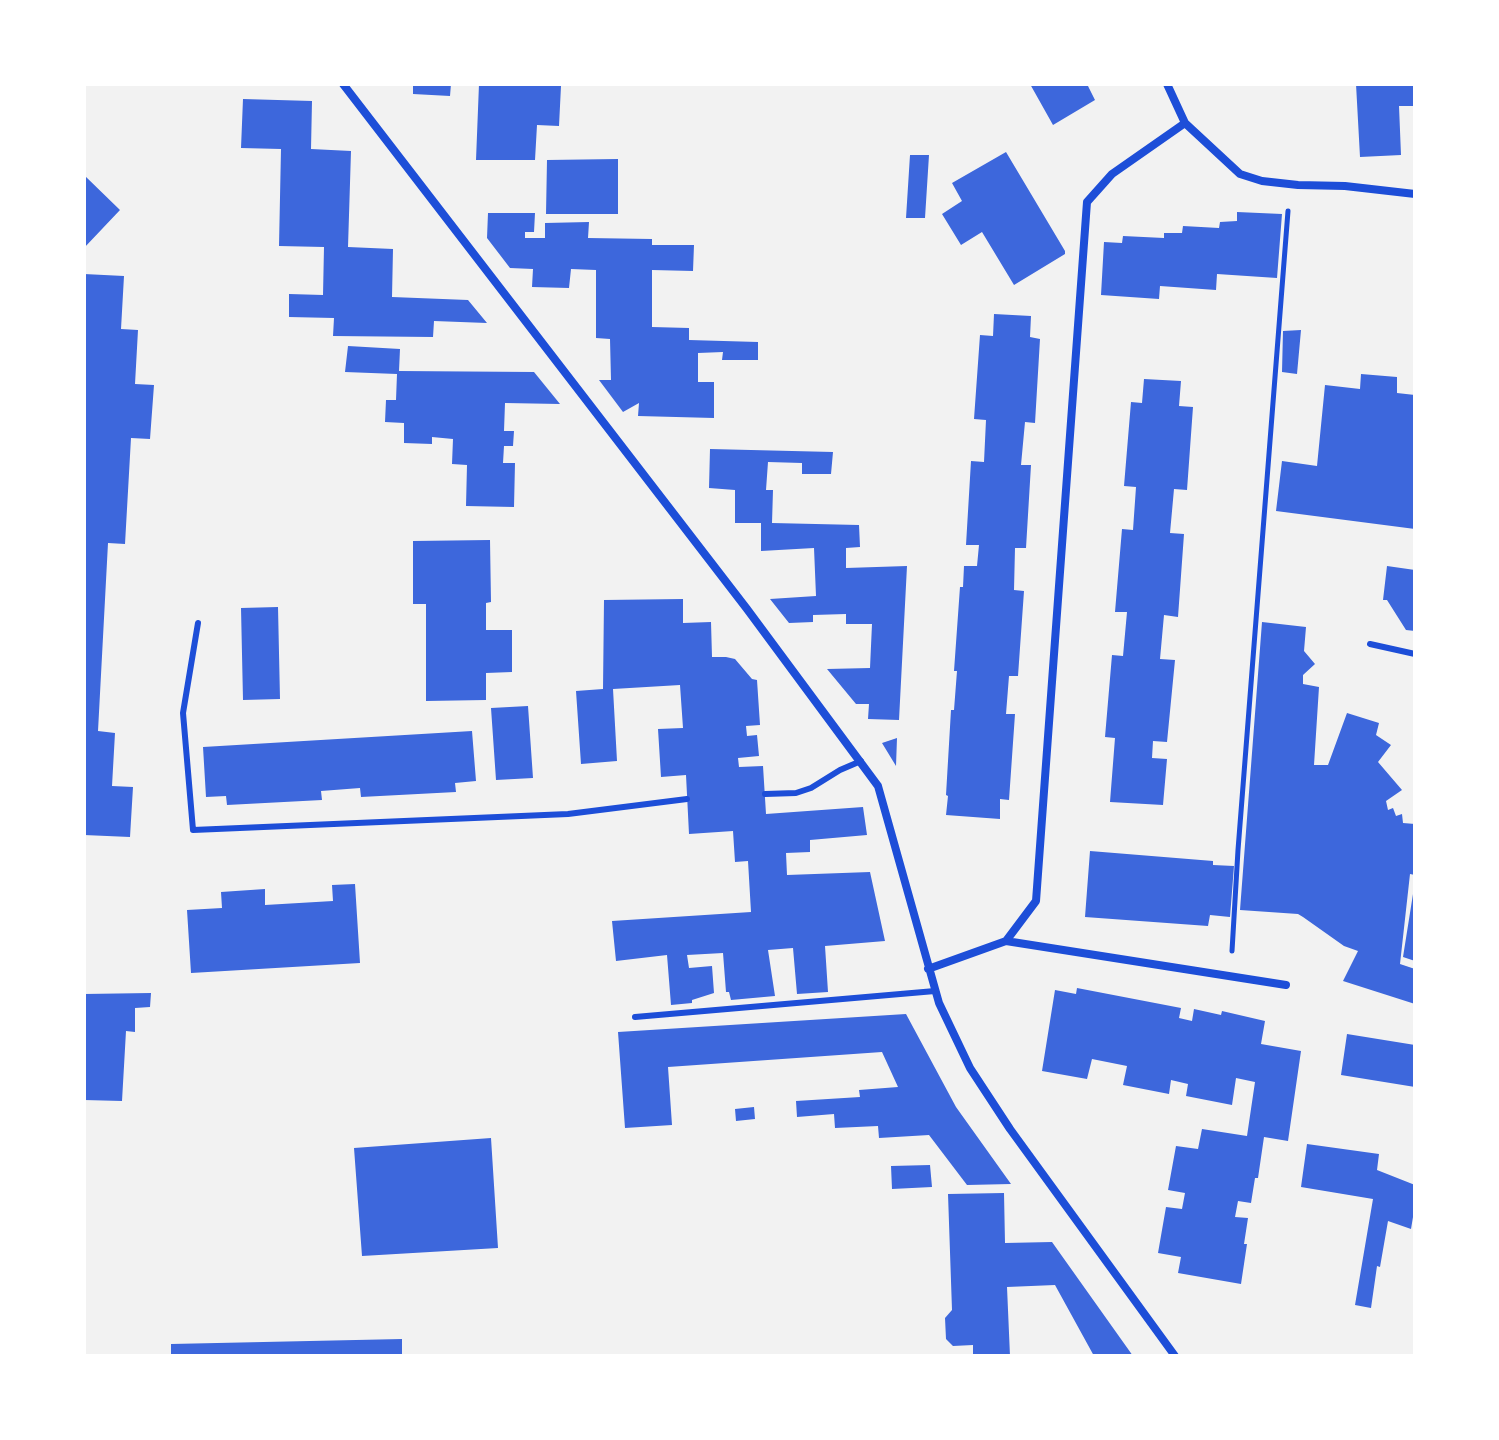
<!DOCTYPE html>
<html>
<head>
<meta charset="utf-8">
<style>
  body { margin:0 }
  #map { position:relative; width:1499px; height:1440px; overflow:hidden; background:#f2f2f2; font-family:"Fira Sans",sans-serif }
  canvas { display:block }
  .frame { position:absolute; inset:0; border:86px solid #fff; pointer-events:none }
</style>
</head>
<body>
<div id="map">
<canvas width="1499" height="1440"></canvas>
<div class="frame"></div>
</div>
<script>
const g = document.querySelector('canvas').getContext('2d');
g.lineJoin = 'round';
function fillPath(path, color) { g.fillStyle = color; g.fill(path, 'evenodd'); }
function stroke(path, color, width, dash) { g.strokeStyle = color; g.lineWidth = width; g.lineCap = dash ? 'butt' : 'round'; g.setLineDash(dash || []); g.stroke(path); }
fillPath(new Path2D(`
  M413,84H451L450,96L413,94Z
  M479,84L561,86L559,126L537,125L535,160H476Z
  M1030,84H1092L1088,86L1095,100L1053,125Z
  M1356,84H1415V106H1399L1401,155L1360,157Z
  M243,99L312,101L311,149L351,151L348,247L393,249L392,297L468,300L487,323L434,321L433,337L333,336L334,318L289,317V294L323,295L324,247L279,246L281,149L241,148Z
  M1006,152L1065,251V254L1014,285L982,232L961,245L942,214L962,201L952,183Z
  M910,155H929L925,218H906Z
  M618,159V214H546L547,160Z
  M84,175L120,210L84,248Z
  M1237,212L1282,214L1277,278L1217,274L1216,290L1160,286L1159,299L1101,295L1104,242L1122,243L1123,236L1164,238V233H1182L1183,226L1219,228L1220,222L1237,221Z
  M488,213H535L534,232H525V238H545V223L589,222L588,238L652,239V245H694L693,271L652,270V327L689,328V340L758,342V360H722L723,352L698,353V382H714V418L638,416L639,403L623,412L599,380H611L610,339L596,338V270L571,269L569,288L532,287L533,269L510,268L487,238Z
  M84,274L124,276L121,329L138,330L135,384L154,385L150,439L131,438L125,544L108,543L98,731L115,733L112,786L133,787L130,837L84,835Z
  M994,314L1031,316L1030,337L1040,339L1035,423L1025,422L1021,465H1031L1026,548H1015L1014,590L1024,591L1018,676H1009L1006,714H1015L1009,800L1000,799V819L946,815L948,796L946,795L951,710H954L957,671H954L960,587H963L964,566H977L979,545H966L971,461L984,462L986,420L974,419L980,335L993,336Z
  M1301,330L1297,374L1282,372L1283,331Z
  M348,346L400,349L399,371L534,372L560,404L505,403L504,431H514L513,446H504L503,463H515L514,507L466,506L467,465L452,464L453,439L432,437V444L404,443V423L385,422L386,400H396L397,374L345,372Z
  M1361,374L1397,377V393L1415,395V529L1276,511L1282,461L1317,466L1325,385L1360,389Z
  M1144,379L1181,381L1179,406L1193,407L1187,490L1174,489L1170,533L1184,534L1178,617L1164,615L1160,659L1175,660L1167,742L1153,741L1152,758L1167,759L1163,805L1110,802L1115,738L1105,737L1112,655L1123,656L1127,612H1115L1122,529L1133,530L1136,487L1124,486L1131,402L1142,403Z
  M710,449L833,452L831,474H802V463L768,462L766,490H773L772,523L859,525L860,547L846,548V568L907,566L899,720L868,719L869,704H856L827,669L870,668L872,624H846V614L813,615V622L789,623L770,599L816,596L814,548L761,551V523H735V490L709,488Z
  M490,540L491,602L486,603V630H512V672L486,673V700L426,701V604H413V541Z
  M1387,566L1415,570V631L1406,630L1387,600H1383Z
  M683,599V623L711,622L712,657H726L735,659L752,679L757,680L760,725L746,726L747,736L757,735L759,756L738,758L739,767L763,766L766,814L863,807L867,835L810,840V852L786,853L787,875L870,872L885,941L825,946L828,992L797,994L793,948L768,950L775,996L731,1000L729,992H726L723,953L687,955L689,968L712,966L714,993L692,1000V1003L671,1005L667,955L616,961L612,921L751,912L748,861L735,862L733,831L689,834L686,775L661,777L658,729L683,728L680,685L613,689L617,761L581,764L576,691L603,689L604,600Z
  M278,607L280,699L243,700L241,608Z
  M1262,622L1306,627L1304,651L1315,664L1303,675V684L1319,687L1314,765H1328L1347,713L1379,723L1376,735L1391,745L1378,762L1402,790L1386,801L1388,810L1393,808L1396,816L1402,814L1403,823L1415,824V875L1410,874L1400,964L1415,969V1004L1343,981L1358,951L1344,946L1303,917L1298,914L1240,910Z
  M528,706L533,778L496,780L491,708Z
  M472,731L476,781L455,783L456,792L361,797L360,788L321,791L322,800L227,805L226,796L206,797L203,747Z
  M897,738L896,766L882,743Z
  M1090,851L1213,861V865L1234,866L1230,917L1210,915L1208,926L1085,917Z
  M355,884L360,963L191,973L187,910L222,908L221,892L265,889V905L333,901L332,885Z
  M1413,894H1415V961L1403,957Z
  M1077,988L1181,1008L1179,1018L1192,1021L1194,1009L1221,1015L1222,1011L1265,1021L1261,1044L1301,1051L1288,1141L1264,1137L1258,1178H1255L1251,1203L1238,1201L1235,1217L1248,1218L1244,1244H1247L1241,1284L1178,1273L1181,1257L1158,1253L1166,1207L1182,1209L1185,1193L1168,1190L1176,1146L1198,1149L1202,1129L1247,1136L1255,1082L1236,1078L1232,1105L1186,1096L1188,1084L1171,1080L1169,1094L1123,1085L1127,1066L1092,1059L1087,1079L1042,1071L1055,990L1076,994Z
  M151,993L150,1007L135,1008V1032L126,1031L122,1101L84,1100V994Z
  M906,1014L956,1107L1011,1184L967,1185L929,1135L879,1138L878,1126L835,1128L834,1114L797,1117L796,1101L860,1097L859,1090L898,1087L882,1052L668,1067L672,1125L625,1128L618,1032Z
  M1347,1034L1415,1045V1087L1341,1075Z
  M754,1107L755,1119L736,1121L735,1109Z
  M491,1138L498,1248L362,1256L354,1148Z
  M1307,1144L1379,1154L1377,1170L1415,1185V1205L1411,1229L1388,1221L1380,1267L1377,1266L1371,1308L1355,1305L1373,1199L1301,1187Z
  M930,1165L932,1187L892,1189L891,1166Z
  M1004,1193L1005,1243L1052,1242L1133,1356H1094L1055,1285L1007,1287L1010,1356H973V1345L953,1346L946,1339L945,1318L952,1310L948,1194Z
  M402,1339V1356H171V1344Z`), '#3d67dc');
stroke(new Path2D(`
  M1232,951L1238,850L1288,211`), '#1d4ed8', 5);
stroke(new Path2D(`
  M198,623L183,713L193,830L568,814L687,799
  M1370,644L1415,654
  M765,794L796,793L811,788L840,770L861,761
  M635,1017L935,991`), '#1d4ed8', 6);
stroke(new Path2D(`
  M343,84L747,609L878,786L939,1003L970,1068L1010,1129L1175,1356
  M1167,84L1185,123L1240,174L1262,181L1298,185L1345,186L1415,194
  M1006,941L1036,901L1087,202L1112,174L1185,123
  M928,969L1006,941L1286,985`), '#1d4ed8', 8);
</script>
</body>
</html>
